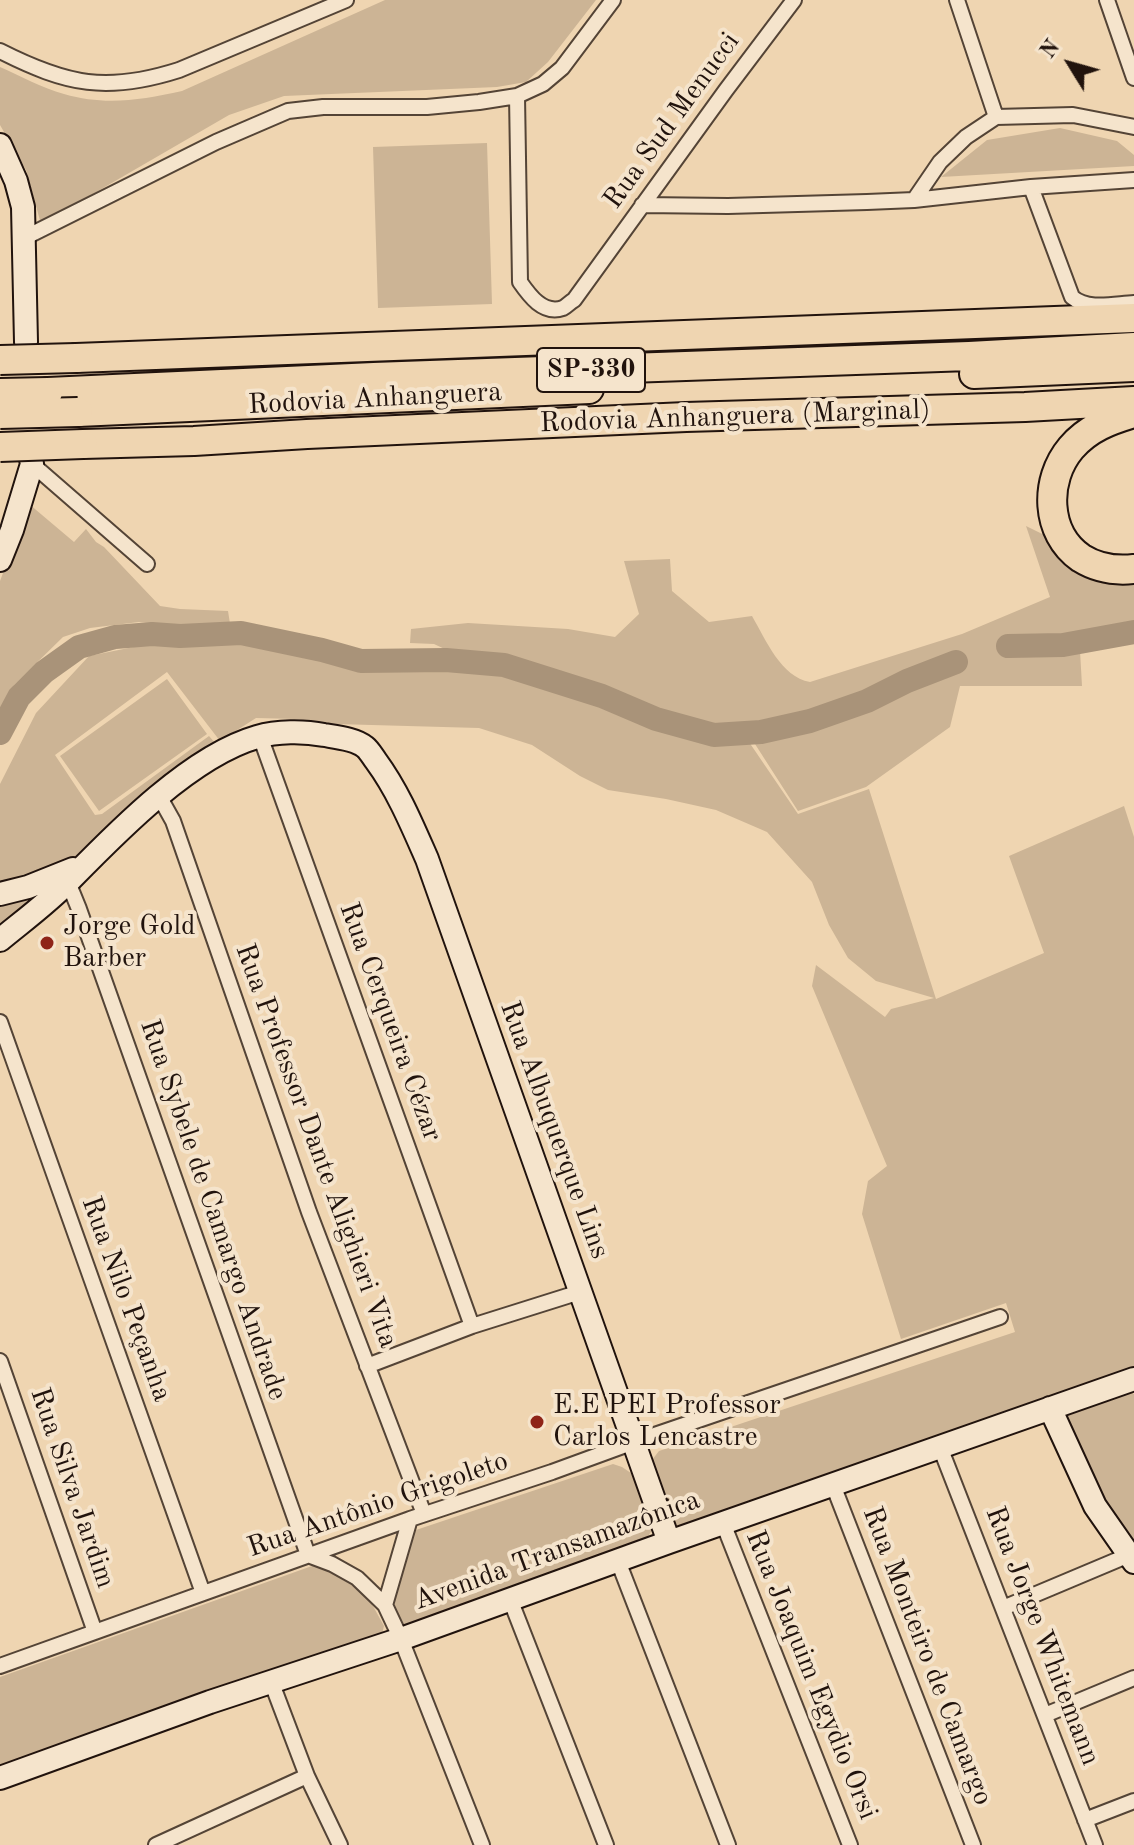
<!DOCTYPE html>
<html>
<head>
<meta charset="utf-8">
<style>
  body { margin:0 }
  #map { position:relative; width:1134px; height:1845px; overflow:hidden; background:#efd5b1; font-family:"Old Standard TT",serif }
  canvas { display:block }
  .north { position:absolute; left:1030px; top:24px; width:80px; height:80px; -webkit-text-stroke:6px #f5e4cc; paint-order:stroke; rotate:307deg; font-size:22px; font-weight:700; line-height:32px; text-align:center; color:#21130d }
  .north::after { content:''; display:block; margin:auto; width:28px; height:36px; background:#21130d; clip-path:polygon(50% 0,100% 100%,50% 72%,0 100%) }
</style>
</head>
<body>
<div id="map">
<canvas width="1134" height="1845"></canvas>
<div class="north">N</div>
</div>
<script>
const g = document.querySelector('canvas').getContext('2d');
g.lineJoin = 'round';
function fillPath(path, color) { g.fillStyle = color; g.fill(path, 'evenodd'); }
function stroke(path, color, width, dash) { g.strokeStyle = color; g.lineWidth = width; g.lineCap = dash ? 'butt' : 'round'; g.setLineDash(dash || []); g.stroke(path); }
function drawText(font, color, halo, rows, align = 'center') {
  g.font = font + ' "Old Standard TT",serif'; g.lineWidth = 8; g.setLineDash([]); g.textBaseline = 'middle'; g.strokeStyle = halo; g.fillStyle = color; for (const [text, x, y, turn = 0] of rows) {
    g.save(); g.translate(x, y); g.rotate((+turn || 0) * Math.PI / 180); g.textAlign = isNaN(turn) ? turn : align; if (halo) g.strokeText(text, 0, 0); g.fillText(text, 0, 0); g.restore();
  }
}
fillPath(new Path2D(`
  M385,0H596L548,62L526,82L497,87L284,96L229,115L41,224L26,170L0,125V67C21,76 42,88 64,94C105,106 141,100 182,91Z
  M1060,128L1117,141L1134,155V166L941,177L987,140Z
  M487,143L492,304L378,308L373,147Z
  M29,504L74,542L86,529L96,542L104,547L160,606L180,609L228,611L231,630L139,622L90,628L63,637L14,685L0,713V581Z
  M1026,526L1134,579V622L1079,633L1082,686H960L950,727L866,787L798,811L746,730L702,726L641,701L538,666L449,651L434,644L410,643L411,629L468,623L568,629L615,637L639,614L624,561L670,559L672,591L709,622L752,616C766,640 781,677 810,682L962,634L1050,597Z
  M163,641L249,642L340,660L373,669L502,671L606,701L717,742H749L798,814L869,789L936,999L1044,953L1009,856L1124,806L1134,837V1372L682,1528L670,1521L651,1469L652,1460L659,1451L1015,1332L1006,1303L901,1339L862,1214L868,1181L887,1166L812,986L816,965L885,1017L891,1009L934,998L876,981L848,958L829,925L812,882L767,832L716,810L666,799L608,790L580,776L532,745L479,728L336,724L295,719L256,718L220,741L167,672L55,755L95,815L102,814L209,736L216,744L0,929V784L36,713L89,656Z
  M167,679L207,734L99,811L60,756Z
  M1127,1390L1134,1394V1547L1095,1499L1062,1420L1066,1410Z
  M613,1464L622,1467L631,1473L651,1523L652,1530L644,1543L402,1627L391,1601L410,1532Z
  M312,1566H319L355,1587L368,1597L384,1626L382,1634L0,1766V1677Z`), '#ccb495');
stroke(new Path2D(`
  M1008,646L1063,645L1134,632
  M0,733L19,697L44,672L79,647L115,637L152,634L180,636L241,633L322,650L361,661L446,660L504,665L602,696L656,719L714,735L761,732L810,721L867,701L907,681L956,662`), '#a99379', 24);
const street = new Path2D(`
  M957,0L996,117
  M1107,0L1134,78
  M0,51C67,85 107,93 179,70L346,0
  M517,96L520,282C529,295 543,315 563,308C567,306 570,302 574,300L726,90L794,0
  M1031,187L1072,297C1088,311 1114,304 1134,303
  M914,200L940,162L966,137L996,117L1073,115L1134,127
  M642,205L728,206L867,202L914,200L1031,187L1134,180
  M22,239L216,142L288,111L323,107H427L479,102L517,96L543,84L562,68L613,0
  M32,464L147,564
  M260,736L472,1326
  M159,796L173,821L309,1212L424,1514
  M68,882L79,909L308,1555L332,1564L357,1578L385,1605L401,1639L482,1845
  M0,1022L203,1593
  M0,1361L95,1632
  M367,1366L472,1326L580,1292
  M940,1447L1095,1845
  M833,1485L973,1845
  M723,1523L850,1845
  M618,1561L728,1845
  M510,1599L606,1845
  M385,1605L410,1519
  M1003,1608L1129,1555
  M0,1666L410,1519L552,1472L634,1442L1000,1317
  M271,1681L307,1776L340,1845
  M1045,1715L1134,1678
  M1085,1820L1134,1801
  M156,1845L307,1776`);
const secondary = new Path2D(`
  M0,145L16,181L23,207L26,342
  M0,560L12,530L32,464L31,459
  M0,894L28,887L73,869
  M0,940C23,921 49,902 70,880C118,831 191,756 257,737C277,731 304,731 324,735C336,737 356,739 365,747C369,750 373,757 376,761C398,791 412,825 427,859L669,1542
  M1050,1408L1095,1506L1134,1562
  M0,1778L210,1702L401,1639L669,1542L1134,1379`);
const highway = new Path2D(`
  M76,358L1134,318
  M974,374L1134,367
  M48,392L374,377L969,356L1134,347
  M78,412L589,389
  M1134,413C1110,420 1088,428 1071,448C1044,480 1045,533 1081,558C1097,568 1116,571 1134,569
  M83,444L194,441L307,434L686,417L1025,407L1134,401`);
stroke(street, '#544436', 18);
stroke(secondary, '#21130d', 26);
stroke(highway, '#21130d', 32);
stroke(street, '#f5e4cc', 14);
stroke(secondary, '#f5e4cc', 22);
stroke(highway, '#efd5b1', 28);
const highwayBridge = new Path2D(`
  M0,360L76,358
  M0,393L48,392
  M0,414L78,412
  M0,447L83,444`);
stroke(highwayBridge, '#21130d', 32, []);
stroke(highwayBridge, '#efd5b1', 28);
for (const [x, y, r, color] of [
  [47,943,8,"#8f2418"],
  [537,1422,8,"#8f2418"]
]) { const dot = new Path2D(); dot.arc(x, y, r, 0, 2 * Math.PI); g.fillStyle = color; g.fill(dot); stroke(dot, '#f5e4cc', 3); }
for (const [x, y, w] of [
  [591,370,108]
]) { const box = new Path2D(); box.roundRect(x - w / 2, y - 22, w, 44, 6); g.fillStyle = '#f5e4cc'; g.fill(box); stroke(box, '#21130d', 2); }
drawText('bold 26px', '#21130d', null, [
  ["SP-330",591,370]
]);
drawText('28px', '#21130d', '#f5e4cc', [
  ["Rua Sud Menucci",672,121,-54],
  ["Rodovia Anhanguera",375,399,-3],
  ["Rodovia Anhanguera (Marginal)",735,417,-2],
  ["Rua Cerqueira Cézar",390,1022,70],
  ["Rua Albuquerque Lins",554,1130,70],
  ["Rua Professor Dante Alighieri Vita",316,1146,70],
  ["Rua Sybele de Camargo Andrade",213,1210,71],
  ["Rua Nilo Peçanha",126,1299,70],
  ["Rua Silva Jardim",72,1488,71],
  ["Rua Antônio Grigoleto",378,1505,-19],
  ["Avenida Transamazônica",557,1551,-20],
  ["Rua Jorge Whitemann",1042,1636,69],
  ["Rua Monteiro de Camargo",927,1656,69],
  ["Rua Joaquim Egydio Orsi",811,1675,68]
]);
drawText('28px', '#21130d', '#f5e4cc', [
  ["Jorge Gold",63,927],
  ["Barber",63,959],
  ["E.E PEI Professor",553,1406],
  ["Carlos Lencastre",553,1438]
], 'left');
</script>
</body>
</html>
